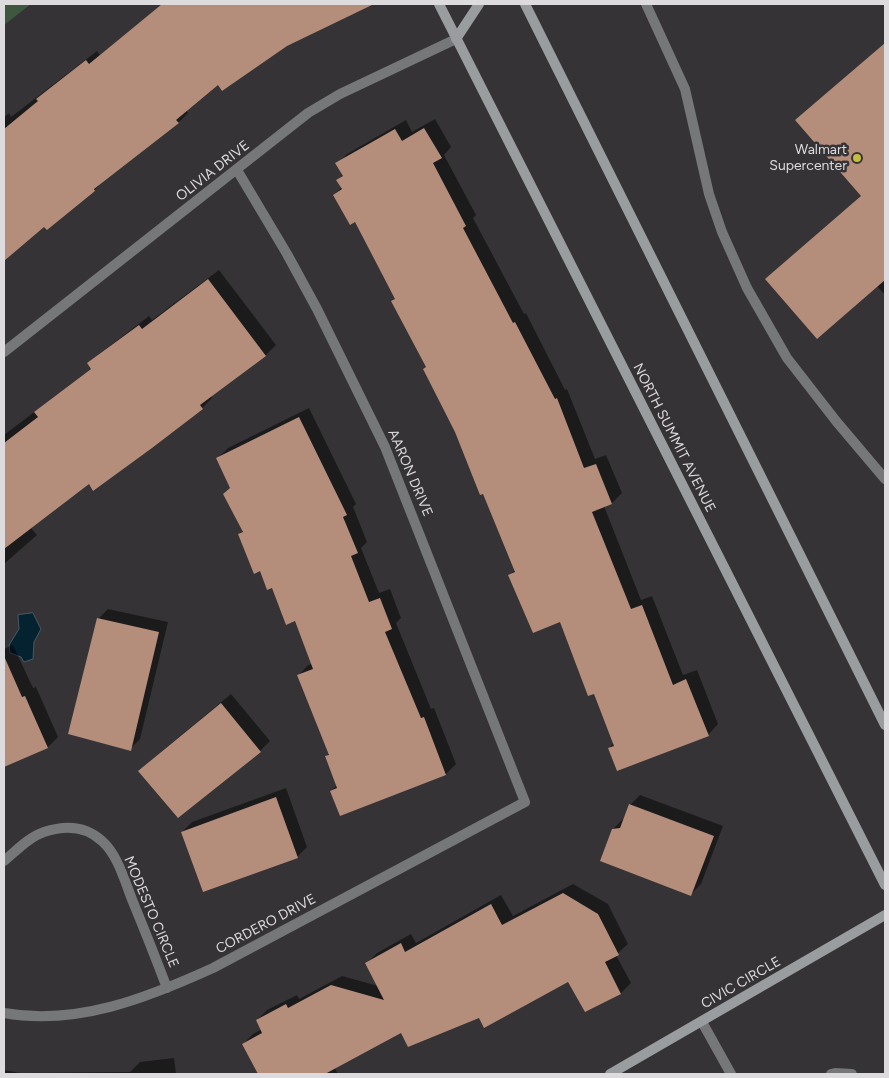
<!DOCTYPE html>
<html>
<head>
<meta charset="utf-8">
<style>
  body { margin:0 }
  #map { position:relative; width:889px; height:1078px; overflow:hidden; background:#353336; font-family:Figtree,sans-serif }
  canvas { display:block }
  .frame { position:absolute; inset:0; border:5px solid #dddbde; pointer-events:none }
</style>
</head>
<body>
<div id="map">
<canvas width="889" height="1078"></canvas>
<div class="frame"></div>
</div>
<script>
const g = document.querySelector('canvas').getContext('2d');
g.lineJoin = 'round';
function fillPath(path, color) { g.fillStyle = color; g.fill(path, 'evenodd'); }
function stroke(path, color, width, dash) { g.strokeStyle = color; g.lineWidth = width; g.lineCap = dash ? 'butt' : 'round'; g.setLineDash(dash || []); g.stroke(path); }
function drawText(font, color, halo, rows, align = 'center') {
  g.font = font + ' Figtree,sans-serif'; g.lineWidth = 5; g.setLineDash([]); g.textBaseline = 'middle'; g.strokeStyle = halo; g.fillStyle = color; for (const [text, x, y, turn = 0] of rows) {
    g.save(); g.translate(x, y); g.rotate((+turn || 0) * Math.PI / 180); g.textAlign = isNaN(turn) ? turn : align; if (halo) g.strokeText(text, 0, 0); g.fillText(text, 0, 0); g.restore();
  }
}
fillPath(new Path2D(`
  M4,4H31L4,25Z`), '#3d583f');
const water = new Path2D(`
  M33,613L41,629L34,642L33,659L24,662L21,657L10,653L9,645L19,629L18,615Z`);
fillPath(water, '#052231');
stroke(water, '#465a65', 1);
fillPath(new Path2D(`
  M162,4H348L351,9L218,83L186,110L188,113L178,123L104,179L95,190L47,228L44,225L4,259V117L9,113L11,117L97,51L100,55Z
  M885,44V295L877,286L862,196L802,115Z
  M435,119L451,147L444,155L476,215L473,218L524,314L526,313L565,390L567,389L595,459L606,455L622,493L612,503L604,506L641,600L652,596L683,675L697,670L718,724L708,735L609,748L614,743L594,692L561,621L510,575L516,569L457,432L396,298L356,221L334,195L342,187L338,180L343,175L337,164L347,154L406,120L412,132Z
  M219,270L276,345L266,355L211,396L212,398L202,408L94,489L89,483L30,527L37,535L4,564V435L92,368L89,364L99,354L149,316L152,320Z
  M309,408L356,504L353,507L367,542L361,548L379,593L390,589L401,618L396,623L431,709L434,708L456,764L446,774L341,815L331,791L337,785L326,757L330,753L298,676L308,665L312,664L296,620L260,570L239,534L244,530L231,488L218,458L228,448Z
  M108,609L168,622L140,739L130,749L98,619Z
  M13,645L33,688L36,687L58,737L48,747L4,766V649Z
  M231,694L270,741L260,751L150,761Z
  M286,788L307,847L297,857L182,832L192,822Z
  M640,795L723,826L701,884L691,894L613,829L623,819L630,805Z
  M573,884L608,904L628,944L616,955L631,983L621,993L585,1011L569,980L479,1016L401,1031L335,1068L338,1074H259L243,1044L253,1034L262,1029L257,1020L267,1010L297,995L299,999L342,976L378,986L367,963L377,953L411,934L416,943L501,895L513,916Z
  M174,1058L176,1074H4V1070L20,1073L130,1072L140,1062Z`), '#0007');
fillPath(new Path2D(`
  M162,4H374L287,46L222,91L218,85L176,120L179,123L94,189L95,191L47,230L44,227L4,261V129L38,101L36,99L86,60L89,64Z
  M885,43V280L817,339L765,279L861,196L795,120Z
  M424,128L442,158L433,163L466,226L463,228L513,323L515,322L555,399L557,398L584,468L596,464L612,504L592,512L631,609L642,605L673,685L686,679L709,736L617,771L608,748L614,746L594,694L588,696L560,622L533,633L508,575L515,572L483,494L480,495L455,432L423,369L426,367L391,301L395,299L355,222L350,225L333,195L342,189L336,180L343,176L335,163L395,129L402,141Z
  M208,279L266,356L200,405L203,409L152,448L93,491L89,484L4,549V443L38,417L34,412L91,369L87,363L139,325L142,329Z
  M299,417L347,515L343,517L358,553L351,556L369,602L380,598L392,629L385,632L421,718L424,717L446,775L340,816L330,791L337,788L325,756L329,755L297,675L313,669L295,621L286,625L272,588L267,590L260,571L254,574L238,534L243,532L223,494L230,488L216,458Z
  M97,618L159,632L131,751L68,734Z
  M4,656L22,697L25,696L48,748L4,767Z
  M221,703L261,752L178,818L138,771Z
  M276,797L298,858L203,892L181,832Z
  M629,804L714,836L691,896L600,861L612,829L620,828Z
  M563,893L598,914L619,955L605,962L621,994L585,1012L568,982L484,1028L479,1018L408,1047L401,1033L325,1074H258L242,1044L262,1033L256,1020L286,1004L288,1008L331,985L384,1000L365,963L401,943L405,952L491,904L502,925Z`), '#b58d7b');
stroke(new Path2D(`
  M646,4L685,89L709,194L722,232L747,288L787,358L836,421L885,479
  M702,1022L731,1074
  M831,1074L835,1073L852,1074`), '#767779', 10);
stroke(new Path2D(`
  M4,352L308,113L340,94L456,39
  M4,861C16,851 29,837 44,832C65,825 86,826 102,841C118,855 125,882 133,902C145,931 156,959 167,988
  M4,1013C77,1026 147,998 213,968L525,802L385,447L317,309L287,254L237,170`), '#767779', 10);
stroke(new Path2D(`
  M439,4L885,885
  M525,4L885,725
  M456,39L479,4
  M610,1074L885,915`), '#9a9d9f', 10);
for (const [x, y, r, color] of [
  [857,158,5,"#c4bd3e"]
]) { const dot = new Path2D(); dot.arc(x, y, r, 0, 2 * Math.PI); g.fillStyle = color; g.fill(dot); stroke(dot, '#353336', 2); }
drawText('14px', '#dddbde', '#353336', [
  ["Walmart",847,150],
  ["Supercenter",847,166]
], 'right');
drawText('14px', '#dddbde', '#353336', [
  ["OLIVIA DRIVE",213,171,-38],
  ["NORTH SUMMIT AVENUE",674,438,63],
  ["AARON DRIVE",410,473,67],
  ["MODESTO CIRCLE",151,912,67],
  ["CORDERO DRIVE",266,924,-28],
  ["CIVIC CIRCLE",741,983,-30]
]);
</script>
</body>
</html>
